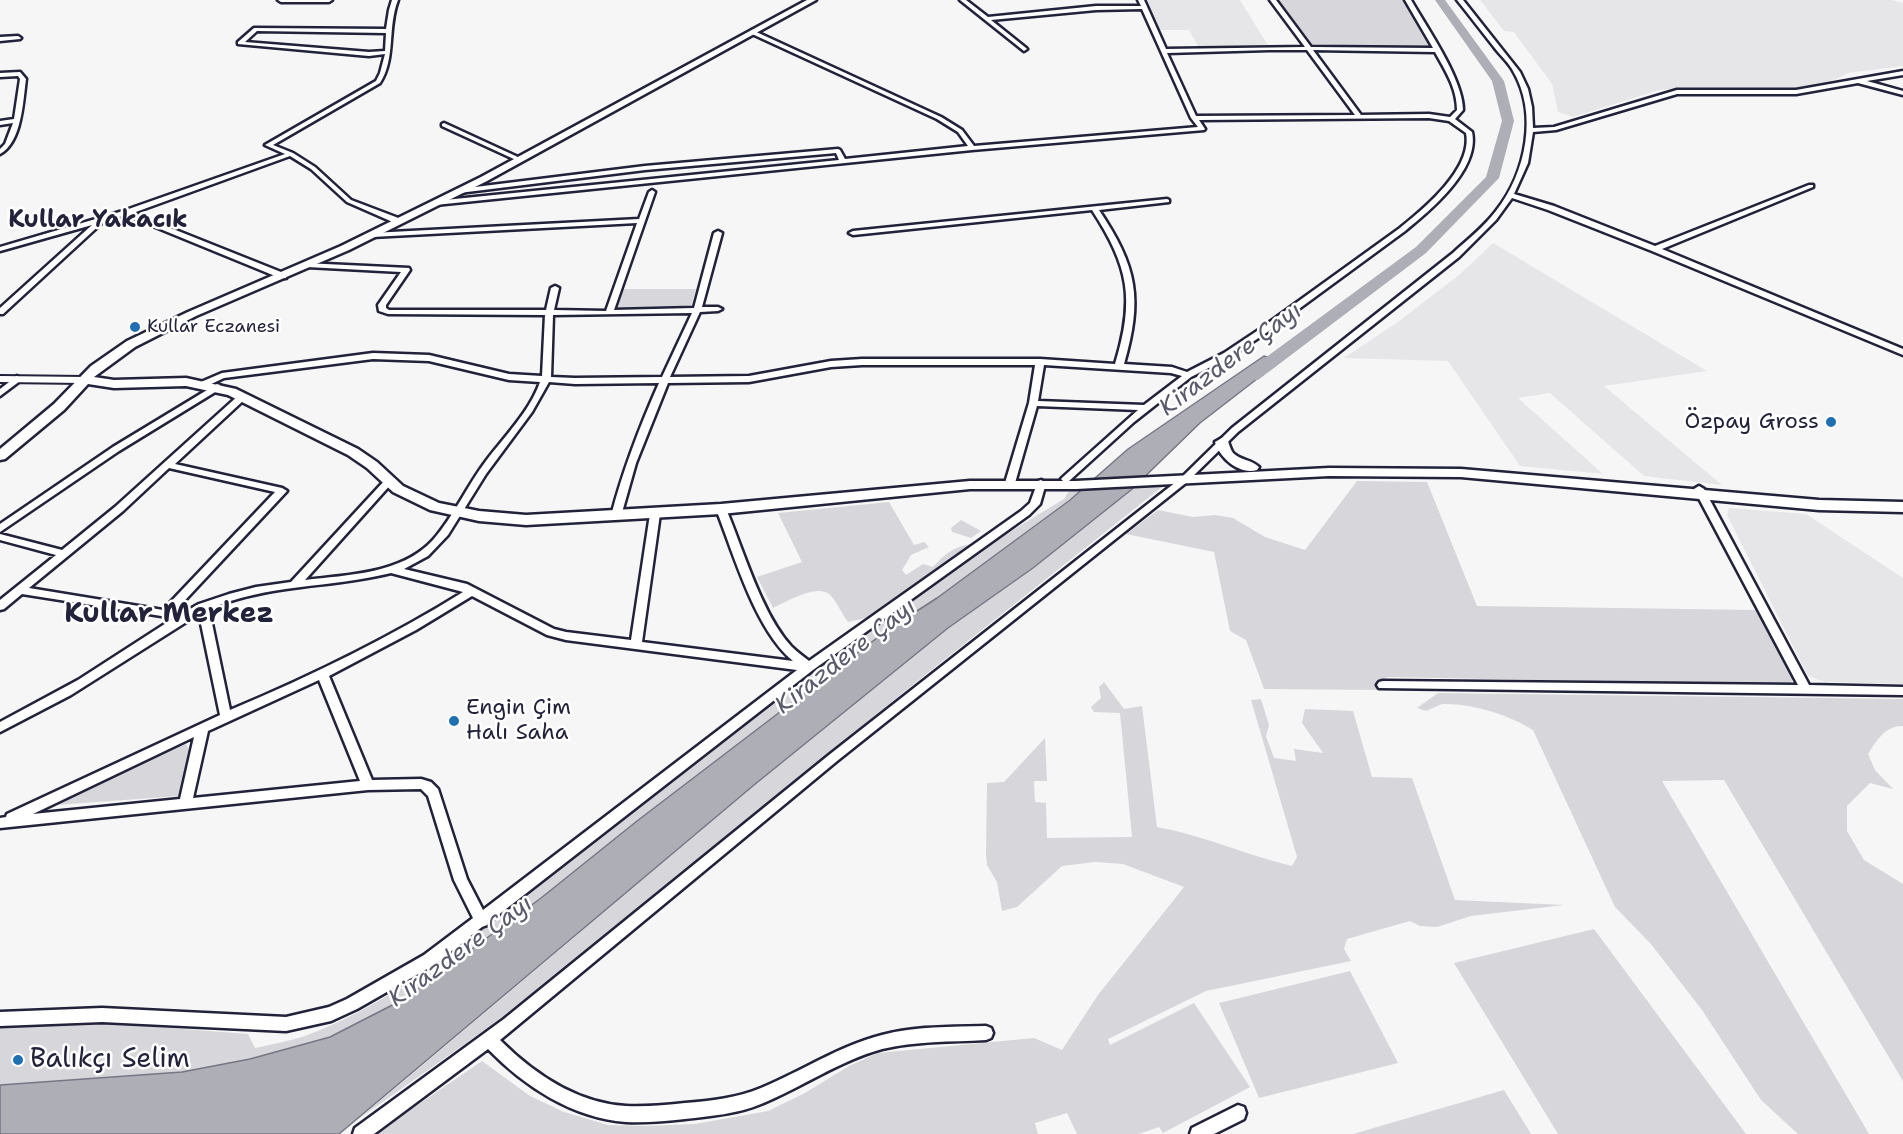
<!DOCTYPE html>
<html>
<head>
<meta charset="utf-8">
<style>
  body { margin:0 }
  canvas { display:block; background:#f6f6f7 }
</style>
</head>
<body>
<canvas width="1903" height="1134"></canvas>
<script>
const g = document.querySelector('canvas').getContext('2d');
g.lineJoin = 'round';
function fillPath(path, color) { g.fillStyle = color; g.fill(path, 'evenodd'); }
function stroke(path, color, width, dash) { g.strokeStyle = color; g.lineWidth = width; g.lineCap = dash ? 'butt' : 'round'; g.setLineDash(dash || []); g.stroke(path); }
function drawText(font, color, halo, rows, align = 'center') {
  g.font = font + ' "Shantell Sans",sans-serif'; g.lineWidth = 5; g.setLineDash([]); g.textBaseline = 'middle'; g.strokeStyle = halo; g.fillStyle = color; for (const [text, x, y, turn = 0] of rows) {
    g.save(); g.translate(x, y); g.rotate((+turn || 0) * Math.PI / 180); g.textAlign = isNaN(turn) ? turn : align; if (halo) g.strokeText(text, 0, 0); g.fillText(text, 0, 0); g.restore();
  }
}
fillPath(new Path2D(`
  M1146,0H1240L1269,47L1199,48L1189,30H1160Z
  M1480,0H1891L1903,3V66L1848,73L1837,79L1796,89L1679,88L1659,90L1573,117L1558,112L1552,84L1514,32L1504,31Z
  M1493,243L1707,371L1604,386L1722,485L1644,476L1550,393L1518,398L1603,474L1520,466L1448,361L1344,358L1399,321L1459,275Z
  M1729,508L1806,514L1903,578V684L1825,682L1808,676L1727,515Z`), '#e6e6e9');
fillPath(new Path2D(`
  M1279,0H1405L1430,44L1427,47H1313Z
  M621,289H696L691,306L688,307L618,309L615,308Z
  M1357,481L1427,482L1477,606L1756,610L1793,678L1790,685L1389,677L1376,680L1380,690L1264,689L1246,640L1230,631L1214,552L1126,534L1158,510L1193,517L1215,515L1233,518L1265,537L1305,550Z
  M1134,487H1162L900,695L563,969L493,1024L360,1118L576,936L637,881L754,785L948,628L1033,568Z
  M1082,490L937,598L886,631L637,821L541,898L404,999L330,1037L250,1059L182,1072L0,1085V1027L92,1022L248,1034L255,1048C272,1044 289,1041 305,1036C354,1018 396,991 440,963L791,688L960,562L1064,499L1069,491Z
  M889,502L914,545L924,542L929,547L911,555L902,570L906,575L923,564L933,567C945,554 953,547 971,544L874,616L848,622C842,614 837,602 830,595C818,583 786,602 773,608L757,577L802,562L778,513Z
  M961,520L981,531L971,538L952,532L951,528Z
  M1104,682L1124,709L1142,706L1157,827C1203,835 1246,855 1292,866L1297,857L1251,700L1261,699L1269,725L1266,736L1274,758L1296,761L1294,749L1323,753L1302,723L1305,709L1353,711L1372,777L1412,778L1455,900L1564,905L1471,916L1437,927L1420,926L1410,921L1347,939L1344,949L1351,961L1206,991L1108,1039L1110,1045L1194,1003L1250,1087L1163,1133L1159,1127L1139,1134H1077L1067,1113L1035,1123L1038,1134H375L482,1061L530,1096L564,1112L608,1125L644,1126L695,1124L768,1111L805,1093L849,1066L878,1053L1034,1038L1062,1050L1098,995L1184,887L1123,864L1095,862L1062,866L1017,907L1002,911L997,882L987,865L986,854L987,783L1004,782L1045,738L1047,781H1034L1035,802L1046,803L1047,838L1132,837L1120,713L1094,712L1091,707L1101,698L1099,687Z
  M1438,693L1903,699V726C1886,725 1876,741 1868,754L1875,770L1893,789L1870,783L1847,806V831L1864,860L1903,884V1081L1724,780L1662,781L1869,1134H1798L1761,1100L1702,1010L1651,944L1615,907L1533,730C1510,715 1471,703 1443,704C1438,705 1431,709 1426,711L1417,708Z
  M186,744L189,749L179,796L56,805V803Z
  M1594,929L1746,1134H1558L1454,963Z
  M1350,971L1398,1063L1259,1098L1219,1003Z
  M1504,1090L1531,1134H1353Z`), '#d7d7db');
const water = new Path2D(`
  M1264,356L1279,362L1200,423L1131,490L1033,568L948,628L754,785L339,1134H0V1085L182,1072L250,1059L330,1037L404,999L541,898L637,821L886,631L937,598L1070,500L1128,449Z`);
fillPath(water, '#aeaeb7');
stroke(water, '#767685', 1.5);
fillPath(new Path2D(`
  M1435,0H1445L1504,81L1514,121L1499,178L1426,253L1258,380H1246L1243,376L1246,372L1416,247L1486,177L1502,121L1492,81Z`), '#aeaeb7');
const minor = new Path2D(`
  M278,0H332L329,2H281Z
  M392,0H398C387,28 396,58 380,83L273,145L293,153L315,167L351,200L401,219V223H395L347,202L311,169L290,156L133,213L286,274V278H280L126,215L104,221L3,314H0V308L92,225L0,251V247L123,211L285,154L265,145L376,81L380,73L385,54L369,56L238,44V42L254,28L386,29L389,10ZM257,31L386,33L385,51L369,52L245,42Z
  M960,0H966L988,17L1096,6H1141L1138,0H1144L1166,49L1305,47L1270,0H1276L1311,47L1433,48L1405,0H1411C1427,28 1463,79 1463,110L1455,119L1472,132C1480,169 1431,210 1405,231L1266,333L1230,357L1191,377L1134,422L1069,481H1063L1061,479L1063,477L1138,410L1037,406L1015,483L1010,486L1005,483L1029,403L1035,365H862L831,367L749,382L668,383L636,463L621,516L616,519L611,516C623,470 640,426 659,383L575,384L549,382L532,412L486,474L448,535L428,556L404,569L467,584L554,629L566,632L631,640L650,514L655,511L660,514L642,642L793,661C755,630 734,554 716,509L721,506L726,509C743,549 762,615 791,646C797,652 803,656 809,661L1021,511L1030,503L1038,481L1041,480L1046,483L1040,504L1029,515L813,670L488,923L487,925L482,927L434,965L357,1009L331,1021L286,1031L102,1022L0,1026V1012L102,1008L286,1017L329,1007L347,999L424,955L473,918L454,880L428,796L421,789L368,790L0,828V818L6,817L7,814L220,715L199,614L71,695L0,732V722L78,680L174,618L22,594L4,609L0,610V600L56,555L0,540V534L62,550L115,507L239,395L242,394L246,397L245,399L175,464L282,488L287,491L174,612L177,615L176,617L199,604L229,594L256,587L291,582L386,479L389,478L394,481L392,483L305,580C347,575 402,574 433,540C454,516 467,486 486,461C505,436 530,411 540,382L509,380L429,361L373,359L224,378L207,386H201V382L222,373L373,353L429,355L509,374L542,376L545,315L388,314L379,311L378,305L401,272L307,267L303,265L304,263L409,268L410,270L386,305V308L389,310H546L551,288L555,286L559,288L554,310L606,311L637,223L372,237L368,235L372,233L639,219L649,192L652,190L655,192L614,310L694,308L714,233L718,231L722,233L702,307H718L722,309L718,311L700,312L670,377L749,376L831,361L862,359H1040L1115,364C1135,299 1129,267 1092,210L853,235L849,233L853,231L1167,199L1169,200V202L1099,210C1137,267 1143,298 1124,364L1172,367L1187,372L1224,353L1260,329L1400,228C1425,208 1473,168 1466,133L1449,121L1429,118L1199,120L1205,129L1204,130L972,150L435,205L431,203L435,201L839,160L836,153L645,170L459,193L456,191L459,189L645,166L838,149L840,150L845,159L968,146L958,132L937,119L750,33L752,30L941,117L962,130L974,146L1198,127L1191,118L1142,9L1096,10L991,20L1026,48L1027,49L1024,51ZM1269,50H1307L1355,115L1196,116L1167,53ZM1313,50L1435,52C1445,70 1457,88 1457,110L1450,117L1429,114L1361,115ZM692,313L662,377L575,378L551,377L553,315ZM1044,365L1171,373L1182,376L1144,405L1038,401ZM169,468L275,492L163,610L29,588L123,511ZM391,573L463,592C389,638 311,676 230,710L209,609C266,584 331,588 391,573ZM472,596L547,635L566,640L797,670L483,910L467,879L438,789L431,782L421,779L372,780L329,676L416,630ZM319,680L360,781L193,798L208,731ZM194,737L180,799L33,814Z
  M1457,0H1463L1520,72L1528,89L1532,107L1533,128L1554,127L1677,90H1796L1903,71V75L1867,81L1903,91V95L1858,83L1796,94H1677L1556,130L1533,132L1528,163L1514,194L1554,206L1655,246L1809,185H1813V187L1662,249L1903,349V355L1652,251L1548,210L1512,198L1496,220L1459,257L1238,432L1187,482L837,761L500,1040C534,1074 577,1103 626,1106C646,1107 666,1105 685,1103C711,1101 737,1098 761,1088C802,1071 839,1046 882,1035C915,1026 951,1027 986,1026L991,1028L993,1033L991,1038L986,1040C951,1042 915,1041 882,1049C839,1061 802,1087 761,1104C737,1114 711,1116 685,1119C666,1121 646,1123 626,1122C572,1118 524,1086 488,1049L374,1134H353L355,1128L504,1019L829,755L1181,478L1232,428L1453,253C1467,240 1484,227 1496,211C1526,173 1539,113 1512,69C1507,61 1500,55 1494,47C1482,32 1470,16 1457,0Z
  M18,36L21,38L20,39L0,41V37Z
  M20,72L26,79C23,101 22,142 0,154V149L5,144L13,123L0,125V121L14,119L20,79L18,76L0,77V73Z
  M444,123L520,158L521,159L516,160L442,126V124Z
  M17,376L21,379L20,381L0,396V389Z
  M217,384L220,385V389L119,451L0,532V524L113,447Z
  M1699,486L1704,489L1809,685L1903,687V695L1379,688L1377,685L1379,682L1383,681L1798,685L1694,489Z
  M1238,1105L1244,1107L1246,1113L1244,1119L1214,1134H1190L1192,1128Z`);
const tertiary = new Path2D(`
  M0,376L85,377L91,380L85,383L0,382Z`);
const secondary = new Path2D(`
  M807,0H816L487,181L349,250L196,316L135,347L94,377L114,380L186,378L236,389L358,449L377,462L403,486L439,503L479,511L526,515L721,504L970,481H1076L1329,468L1461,469L1819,500L1903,502V512L1819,510L1461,477L1329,476L1076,489H970L721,514L526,525L479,521L430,510L393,492L367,468L348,455L228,395L186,386L114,388L88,384L64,410L5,459L0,460V449L54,404L91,366L127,341L188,312L341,246L481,177Z
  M1222,438L1227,439C1229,443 1230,449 1233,453C1240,460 1252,460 1259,467L1257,470C1239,475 1220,458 1215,442Z`);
stroke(minor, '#22223b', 5);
stroke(tertiary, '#22223b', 4);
stroke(secondary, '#22223b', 5);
fillPath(minor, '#fff');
fillPath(tertiary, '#fff');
fillPath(secondary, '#fff');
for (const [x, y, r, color] of [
  [135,327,6,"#1f6fb2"],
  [1831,422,6,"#1f6fb2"],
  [454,721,6,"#1f6fb2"],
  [18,1060,6,"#1f6fb2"]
]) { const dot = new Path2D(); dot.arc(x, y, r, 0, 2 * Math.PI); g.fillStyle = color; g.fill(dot); stroke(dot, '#fff', 2); }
drawText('18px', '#22223b', '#fff', [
  ["Kullar Eczanesi",147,327]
], 'left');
drawText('22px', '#22223b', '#fff', [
  ["Özpay Gross",1819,422],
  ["Engin Çim",466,708,"left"],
  ["Halı Saha",466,733,"left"]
], 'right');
drawText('bold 24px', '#22223b', '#fff', [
  ["Kullar Yakacık",98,221]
]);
drawText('italic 24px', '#5a5a6d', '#fff', [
  ["Kirazdere Çayı",1231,360,-37],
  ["Kirazdere Çayı",846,657,-38],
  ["Kirazdere Çayı",461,952,-36]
]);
drawText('27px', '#22223b', '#fff', [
  ["Balıkçı Selim",30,1060]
], 'left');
drawText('bold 28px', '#22223b', '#fff', [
  ["Kullar Merkez",169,615]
]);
</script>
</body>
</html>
